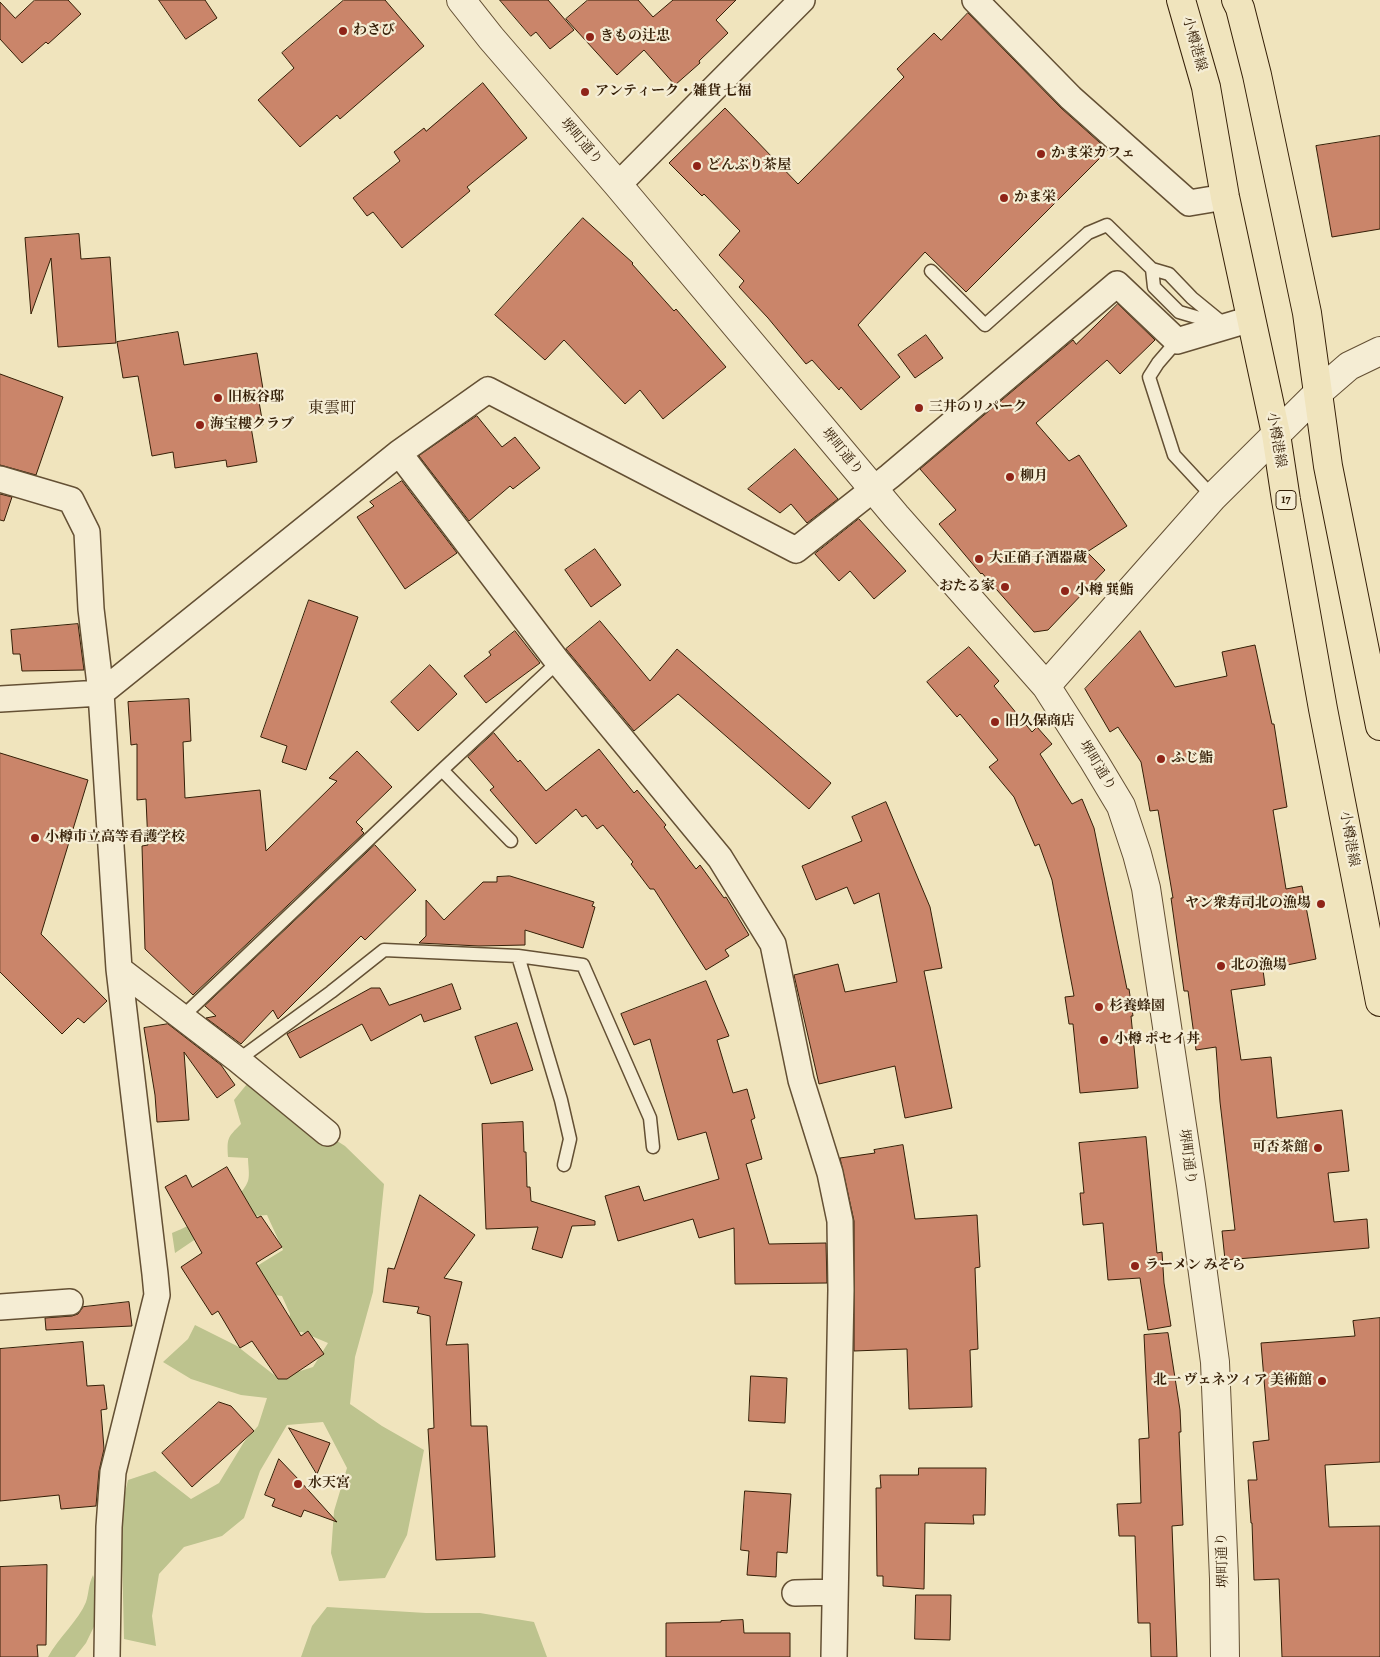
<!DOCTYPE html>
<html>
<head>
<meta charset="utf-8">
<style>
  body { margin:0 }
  canvas { display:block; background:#f0e4bd }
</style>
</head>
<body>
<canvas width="1380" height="1657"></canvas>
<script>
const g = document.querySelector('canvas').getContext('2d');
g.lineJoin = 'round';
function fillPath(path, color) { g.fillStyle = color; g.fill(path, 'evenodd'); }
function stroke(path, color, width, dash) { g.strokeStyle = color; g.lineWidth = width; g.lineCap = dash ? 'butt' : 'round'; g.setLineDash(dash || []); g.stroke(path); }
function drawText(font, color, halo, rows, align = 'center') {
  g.font = font + ' Alegreya,"Noto Serif JP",serif'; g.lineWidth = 4.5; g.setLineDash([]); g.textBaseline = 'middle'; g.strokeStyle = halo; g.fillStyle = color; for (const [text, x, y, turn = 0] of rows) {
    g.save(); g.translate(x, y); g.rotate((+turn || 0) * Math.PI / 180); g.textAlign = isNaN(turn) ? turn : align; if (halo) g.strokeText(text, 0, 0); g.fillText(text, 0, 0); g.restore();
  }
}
fillPath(new Path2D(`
  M247,1084L345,1146L384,1184L373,1292L355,1357L350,1404L382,1426L424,1450L407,1535L385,1578L339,1581L331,1553L334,1511L347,1468L323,1422L287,1425L260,1471L244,1518L222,1536L184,1547L159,1574L152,1616L156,1646L124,1639L121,1509L128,1480L155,1471L191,1499L219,1483L244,1442L258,1426L267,1398L241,1395L191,1379L163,1362L188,1339L195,1325L237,1346L278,1378L313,1367L328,1343L302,1332L286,1333L290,1314L282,1296L261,1293L252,1269L283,1250L267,1215L233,1218L203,1234L175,1253L172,1233C193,1224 240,1204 248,1181C250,1175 248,1165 248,1158L228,1157C227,1138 227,1138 241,1124L234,1100Z
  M93,1575L103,1608L86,1643L75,1657H48C58,1638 79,1620 86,1602C89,1593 88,1586 93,1575Z
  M327,1607L426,1613H480L534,1622L547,1657H301L312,1626Z`), '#bdc38e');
const building = new Path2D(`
  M35,0H68L81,14L48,44L46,42L22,63L0,39V2L15,18Z
  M159,0H205L217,18L186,39Z
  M344,0H385L424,46L340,119L337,115L300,147L258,100L294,68L282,53Z
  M500,0H548L574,30L550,49L536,32L531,36Z
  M588,0H638L653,17L673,0H736L716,20L728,33L699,61L700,63L675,85L644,50L617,75L566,19Z
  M968,13L1061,108L1108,150L966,292L925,252L858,325L900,377L861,410L841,387L839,390L812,360L806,364L768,318L739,287L744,281L719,255L740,231L704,194L702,196L669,163L725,108L798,184L904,77L897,69L934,33L941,40Z
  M483,83L527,138L467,187L470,191L402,248L373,212L367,216L353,198L400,161L394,152L424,128L426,131Z
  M1380,136V229L1332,237L1316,146Z
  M583,218L633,263L632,264L674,311L676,309L726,367L663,419L640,390L625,404L564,340L545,360L495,315Z
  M79,234L81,259L110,257L116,343L58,347L51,258L31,314L25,238Z
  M1118,304L1155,340L1120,374L1107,360L1036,423L1069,461L1079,455L1127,526L1087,552L1105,570L1048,630L1034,632L982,573L981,574L939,524L956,510L920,469L1073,340L1076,344Z
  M178,332L184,365L257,353L263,389L257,390L263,425L251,427L257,462L227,467L226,460L175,468L173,452L152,456L138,376L123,378L117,342Z
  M926,335L943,358L915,378L898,355Z
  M0,374L63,397L36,475L0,465Z
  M477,416L502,447L515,437L540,468L513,489L510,486L469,521L419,456Z
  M795,449L838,499L807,523L791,504L780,513L748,489Z
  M402,481L457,553L405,589L357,517L374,506L370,502Z
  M0,494L12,497L4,521L0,520Z
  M859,519L906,571L874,599L850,571L839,581L815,554Z
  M595,549L621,585L591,607L565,570Z
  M309,600L358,617L306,770L282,762L287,746L261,737Z
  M600,621L650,681L677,649L831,783L809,809L678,694L634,731L566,649Z
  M78,624L84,670L22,671L20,654H13L11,630Z
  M515,631L540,663L486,703L464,676L491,655L489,652Z
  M1140,631L1175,687L1227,676L1222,652L1255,645L1272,724H1274L1287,807L1273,810L1286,889L1302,886L1316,959L1263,970L1265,985L1231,990L1241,1060L1271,1057L1277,1118L1342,1110L1349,1171L1328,1173L1334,1222L1367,1219L1369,1248L1225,1260L1222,1231L1235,1230L1220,1102L1216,1047L1196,1050L1188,991H1184L1171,898H1173L1158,810L1150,811L1141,762L1118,727L1110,732L1085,689Z
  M969,647L999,681L994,686L1032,732L1037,727L1052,744L1040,754L1072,804L1082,799L1094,828L1127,989H1129L1133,1016H1131L1138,1088L1080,1093L1073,1024H1069L1065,997L1074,996L1052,880L1039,844L1035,846L1014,797L989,767L998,760L960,714L957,717L927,682Z
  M430,665L457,694L418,731L391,702Z
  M189,699L191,741L183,742L185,798L260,790L266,851L337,781L329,778L357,751L392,787L356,822L363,829L361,830L364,833L193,995L145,949L142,846L148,845L146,799L137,800V744L131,745L128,702Z
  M494,733L518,762L520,760L546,791L599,749L634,793L637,790L666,825L664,827L696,869L700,865L724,898L726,897L749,935L725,950L729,956L706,970L654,889H650L631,864L633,862L603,825L597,829L586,815L582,817L576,809L536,844L490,790L494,787L468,757Z
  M0,753L88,780L41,934L107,1001L84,1023L78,1018L62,1034L0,972Z
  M886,802L930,907L942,968L924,971L952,1108L905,1118L895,1066L819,1084L794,975L838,964L845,992L897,982L879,893L854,904L847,887L816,900L802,866L862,841L852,817Z
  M375,845L416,890L365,940L361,936L278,1019L273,1010L241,1044L206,1018L216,1016L205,1006Z
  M510,876L594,902L592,906L595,907L583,948L525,930V945L479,946L419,943L426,936V900L444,920L483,882H497V877Z
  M706,981L729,1036L717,1040L733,1093L747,1089L755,1118L751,1120L762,1159L746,1164L769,1244L826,1243L827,1283L735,1284L734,1228L699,1238L693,1219L618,1241L605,1196L639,1186L644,1201L719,1179L706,1132L678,1140L650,1039L634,1045L621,1014Z
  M452,984L461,1009L424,1022L421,1014L371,1041L362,1024L300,1058L287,1034L371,988H380L389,1005Z
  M517,1023L533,1070L491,1084L475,1037Z
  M168,1024L221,1065L235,1085L217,1098L184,1052L189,1120L157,1122L155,1095L144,1028Z
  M523,1122L524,1152H526L527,1187H530L531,1201L595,1221V1225L572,1226L562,1258L532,1249L538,1227L486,1229L482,1124Z
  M1146,1137L1157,1253L1162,1252L1164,1283L1171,1326L1148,1330L1140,1278L1108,1280L1103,1223L1083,1225L1080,1193H1084L1079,1143Z
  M903,1145L915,1219L977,1215L980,1267L975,1268L978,1349L970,1350L972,1407L909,1409L907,1349L854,1351V1221L840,1158L875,1153L874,1150Z
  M227,1167L257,1218L261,1216L282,1247L256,1263L301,1336L308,1331L324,1354L287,1379H278L252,1341L240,1348L218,1311L212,1315L181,1267L202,1253L165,1187L186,1175L192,1187Z
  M420,1195L475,1235L444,1278L462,1282L446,1345L468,1344L471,1426H487L495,1557L436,1560L428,1429L434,1428L430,1316L417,1313L419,1307L383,1302L388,1268L394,1269Z
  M129,1302L132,1326L46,1330L45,1318L72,1316L78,1314L83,1307Z
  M1380,1318V1462L1325,1465L1329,1527L1380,1526V1657H1282L1279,1579L1254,1580L1252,1523H1251L1248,1480H1257L1253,1442L1269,1440L1261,1343L1355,1336L1353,1321Z
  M1168,1333L1180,1410L1181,1432H1179L1183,1525L1172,1526L1177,1657H1151L1150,1623H1138L1135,1536H1119L1117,1504L1141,1503L1139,1439L1149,1438L1144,1335Z
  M83,1342L87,1386L104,1385L107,1409L101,1410L104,1449L99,1471L96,1506L61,1509L59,1495L0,1501V1349Z
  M751,1376L787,1378L785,1423L749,1421Z
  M219,1402L231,1406L254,1431L192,1487L162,1453Z
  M289,1428L330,1443L317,1474Z
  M279,1459L300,1481L337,1522L304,1510L301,1517L272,1506L275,1499L265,1495Z
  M919,1468H986L985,1515H973L974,1524L925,1523L924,1589L883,1586V1576H877L876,1488H881L880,1475H918Z
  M745,1491L791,1494L787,1553L777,1552L776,1577L747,1575L749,1551L741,1550Z
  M47,1565L46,1645H37L38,1657H0V1567Z
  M916,1595H951L950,1640L915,1639Z
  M743,1620L744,1633H790V1657H666V1623L721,1622V1621Z`);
fillPath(building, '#ca856a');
stroke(building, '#351f07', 1);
const service = new Path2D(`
  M1152,269L1154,287L1179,312L1220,324
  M931,271L985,325L1088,233L1107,225L1152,269L1169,274L1192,298L1225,325
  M1177,341L1158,363L1149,377L1174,455L1213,497
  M442,770L511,841
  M518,956L561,1100L570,1139L564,1165
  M182,1017L442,770L558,662
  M238,1060L331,992L384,950L518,956L583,965L650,1118L653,1147`);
const minor = new Path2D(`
  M975,0L1071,98L1189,203L1225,197
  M618,185L802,0
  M399,453L558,662L720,858L773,944L801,1080L830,1173L840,1221L841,1290L834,1657
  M0,479L71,500L87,532L91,609L101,693L119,969L155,1274L157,1295L113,1472L109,1527L107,1657
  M0,699L101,693L399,453L488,390L796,550L890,476L1117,284L1177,341L1251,319
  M119,969L238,1060L327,1133
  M0,1307L70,1302
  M795,1593L835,1592`);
const tertiary = new Path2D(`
  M461,0L491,38L618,185L896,516L1046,686L1094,761L1121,806L1137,854L1146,888L1191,1185L1215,1362L1224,1579L1225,1657
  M1046,686L1213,497L1319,392L1349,366L1380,351`);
const primary = new Path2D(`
  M1181,0L1206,87L1225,197L1276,434L1286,500L1323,709L1380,1002
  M1236,0L1240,8L1257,75L1307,313L1328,466L1380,726`);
stroke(service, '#645034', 15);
stroke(minor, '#645034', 28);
stroke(tertiary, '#645034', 30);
stroke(primary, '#351f07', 30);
stroke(service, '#f5edd4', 12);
stroke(minor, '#f5edd4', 25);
stroke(tertiary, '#f5edd4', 28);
stroke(primary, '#f0e4bd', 28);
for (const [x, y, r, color] of [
  [343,31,5,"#8f2418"],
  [590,37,5,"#8f2418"],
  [585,92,5,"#8f2418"],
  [1041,154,5,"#8f2418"],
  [697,166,5,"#8f2418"],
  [1004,198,5,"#8f2418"],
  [218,398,5,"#8f2418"],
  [919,408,5,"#8f2418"],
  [200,425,5,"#8f2418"],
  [1010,477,5,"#8f2418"],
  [979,559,5,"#8f2418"],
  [1005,587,5,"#8f2418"],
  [1065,591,5,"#8f2418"],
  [995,722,5,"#8f2418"],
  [1161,759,5,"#8f2418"],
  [35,838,5,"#8f2418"],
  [1321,904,5,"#8f2418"],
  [1221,966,5,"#8f2418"],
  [1099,1007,5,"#8f2418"],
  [1104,1040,5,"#8f2418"],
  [1318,1148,5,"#8f2418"],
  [1135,1266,5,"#8f2418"],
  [1322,1381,5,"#8f2418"],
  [298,1484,5,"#8f2418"]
]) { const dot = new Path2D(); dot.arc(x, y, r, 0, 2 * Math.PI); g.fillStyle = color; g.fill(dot); stroke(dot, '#f5edd4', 2); }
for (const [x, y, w] of [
  [1286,500,20]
]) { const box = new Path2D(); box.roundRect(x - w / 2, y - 9.5, w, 19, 4); g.fillStyle = '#f5edd4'; g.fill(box); stroke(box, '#351f07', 1); }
drawText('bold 12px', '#351f07', null, [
  ["17",1286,500]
]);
drawText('bold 14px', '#351f07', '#f5edd4', [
  ["わさび",353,31],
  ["きもの辻忠",600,37],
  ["アンティーク・雑貨 七福",595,92],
  ["かま栄カフェ",1051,154],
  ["どんぶり茶屋",707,166],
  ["かま栄",1014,198],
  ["旧板谷邸",228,398],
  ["三井のリパーク",929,408],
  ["海宝樓クラブ",210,425],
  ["柳月",1020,477],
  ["大正硝子酒器蔵",989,559],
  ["おたる家",995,587,"right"],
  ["小樽 巽鮨",1075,591],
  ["旧久保商店",1005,722],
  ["ふじ鮨",1171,759],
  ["小樽市立高等看護学校",45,838],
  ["ヤン衆寿司北の漁場",1311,904,"right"],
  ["北の漁場",1231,966],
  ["杉養蜂園",1109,1007],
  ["小樽 ポセイ丼",1114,1040],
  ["可否茶館",1308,1148,"right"],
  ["ラーメン みそら",1145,1266],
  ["北一 ヴェネツィア 美術館",1312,1381,"right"],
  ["水天宮",308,1484]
], 'left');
drawText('14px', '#351f07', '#f5edd4', [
  ["小樽港線",1194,44,74],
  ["堺町通り",581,142,49],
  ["小樽港線",1276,440,80],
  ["堺町通り",842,452,50],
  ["堺町通り",1097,766,58],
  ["小樽港線",1349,839,80],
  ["堺町通り",1187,1157,82],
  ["堺町通り",1223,1560,-92]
]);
drawText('16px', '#351f07', '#f5edd4', [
  ["東雲町",332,409]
]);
</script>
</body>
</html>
